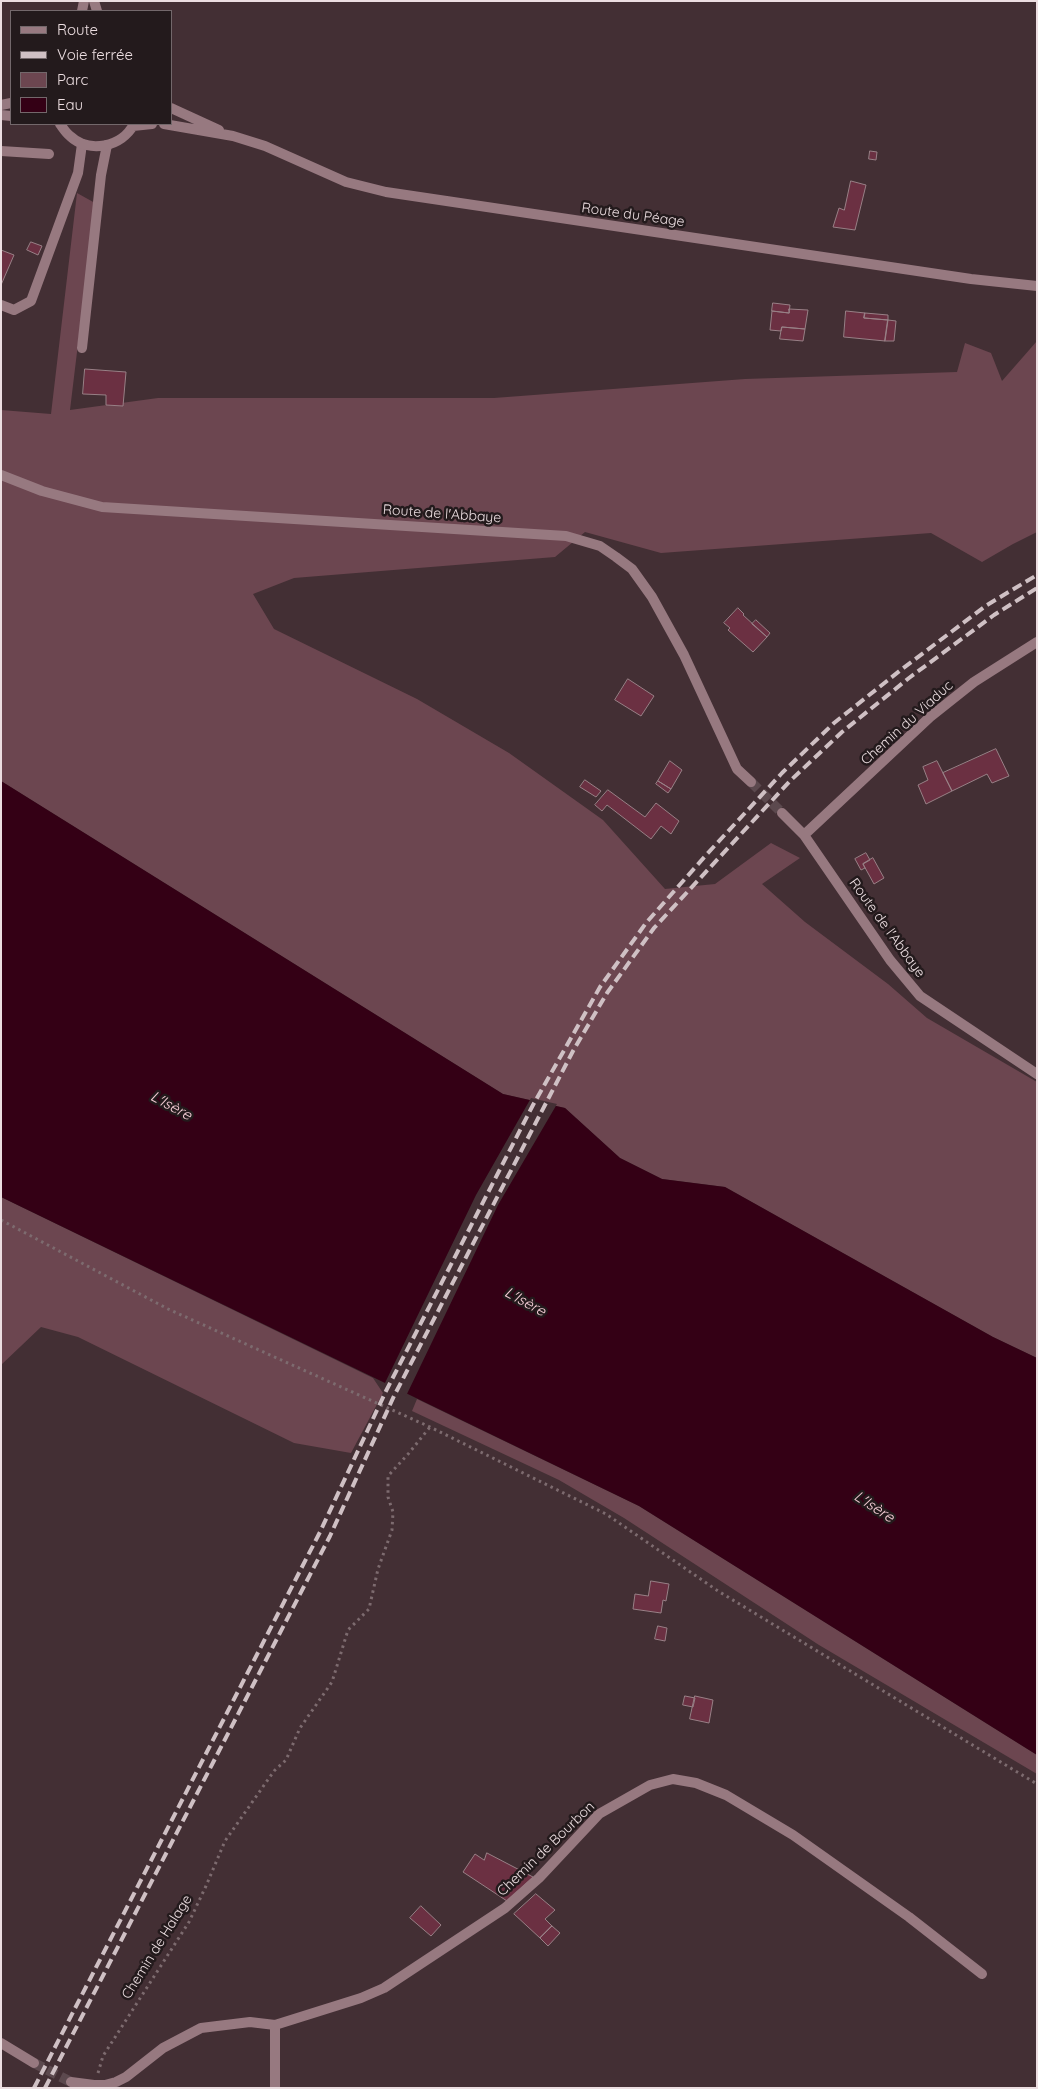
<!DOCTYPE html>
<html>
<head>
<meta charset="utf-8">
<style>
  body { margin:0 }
  #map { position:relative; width:1038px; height:2089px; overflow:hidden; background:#432f34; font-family:Quicksand,sans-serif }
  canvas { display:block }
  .frame { position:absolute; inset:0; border:2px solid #ecdee1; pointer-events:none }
  .legend { position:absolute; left:10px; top:10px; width:162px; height:115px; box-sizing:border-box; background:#231a1c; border:1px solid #73686b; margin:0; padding:6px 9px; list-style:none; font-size:15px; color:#ecdee1 }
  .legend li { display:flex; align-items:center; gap:10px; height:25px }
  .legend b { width:25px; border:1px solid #73686b }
</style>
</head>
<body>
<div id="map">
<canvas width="1038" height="2089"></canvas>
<div class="frame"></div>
<ul class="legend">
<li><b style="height:6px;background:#977980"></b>Route</li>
<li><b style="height:6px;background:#cfc0c4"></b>Voie ferrée</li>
<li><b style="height:14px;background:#6c4650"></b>Parc</li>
<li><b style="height:14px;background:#340015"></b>Eau</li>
</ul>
</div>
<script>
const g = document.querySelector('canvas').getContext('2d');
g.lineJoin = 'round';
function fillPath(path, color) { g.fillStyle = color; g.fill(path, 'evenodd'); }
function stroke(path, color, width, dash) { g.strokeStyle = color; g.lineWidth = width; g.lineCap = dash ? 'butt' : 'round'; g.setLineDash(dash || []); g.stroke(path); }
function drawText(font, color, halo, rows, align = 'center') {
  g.font = font + ' Quicksand,sans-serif'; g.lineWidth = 5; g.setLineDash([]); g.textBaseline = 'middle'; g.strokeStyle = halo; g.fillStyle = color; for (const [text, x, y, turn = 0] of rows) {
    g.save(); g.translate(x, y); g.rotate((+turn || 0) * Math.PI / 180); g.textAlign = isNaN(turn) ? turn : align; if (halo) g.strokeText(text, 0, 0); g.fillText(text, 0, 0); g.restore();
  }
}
fillPath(new Path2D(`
  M77,193L95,203L70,410L158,398H494L745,379L957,372L965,343L991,353L1002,381L1037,341V532L1013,544L982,562L931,533L661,553L585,532L555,557L294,578L253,594L274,629L417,699L509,753L603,820L665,889L715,884L771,843L800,858L762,884L805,922L888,984L927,1018L1037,1082V1358L993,1337L725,1187L662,1179L620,1158L565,1108L503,1094L1,781V410L51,414Z
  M1,1197L373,1378L383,1393L351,1453L294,1443L78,1337L41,1327L1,1365Z
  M417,1399L639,1506L1037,1755V1774L819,1645L624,1518L559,1480L412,1411Z`), '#6c4650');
fillPath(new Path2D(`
  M1,781L503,1094L565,1108L620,1158L662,1179L725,1187L993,1337L1037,1358V1755L639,1506L1,1197Z`), '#340015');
fillPath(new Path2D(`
  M531,1098L557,1104L498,1205L406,1396L384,1385L476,1195Z`), '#432f34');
const building = new Path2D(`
  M870,151L877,152L876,160L869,159Z
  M851,181L866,185L855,230L833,227L839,208L844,210Z
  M31,242L42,246L38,255L27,250Z
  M1,250L14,255L1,285Z
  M773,303L790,305L789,313L772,311Z
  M789,309L808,310L805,329L782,327L781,331L770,330L772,311L789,313Z
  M846,311L865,313L864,318L888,320L885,341L844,337Z
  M865,313L888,315V320L864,318Z
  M888,320L896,321L894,341H885Z
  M782,327L805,329L803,341L780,339Z
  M85,369L126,372L123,406L106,405V395L83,394Z
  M738,608L744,614L743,615L767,637L753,652L728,630L730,628L724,623Z
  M756,620L770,633L767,637L752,624Z
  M628,679L654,696L641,716L615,700Z
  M996,749L1009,776L992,783L987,774L952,791L943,773Z
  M670,761L682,770L671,789L658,781Z
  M937,761L952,791L926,804L918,785L928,780L923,767Z
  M585,780L601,791L596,797L580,787Z
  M658,781L671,789L668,793L656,784Z
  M608,790L645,817L656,803L679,821L671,834L661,826L651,839L607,805L602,811L595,805Z
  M866,853L870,860L863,864L865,868L861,870L855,859Z
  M873,858L884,878L874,884L863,864Z
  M651,1581L669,1584L666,1601L663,1600L661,1613L633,1609L635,1594L648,1596Z
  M658,1626L667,1628L665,1641L655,1639Z
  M685,1696L695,1698L693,1707L683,1705Z
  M695,1696L713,1700L709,1723L690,1719Z
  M487,1853L533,1877L507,1901L463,1872L475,1854L484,1860Z
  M536,1894L555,1910L545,1919L552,1926L540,1938L514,1914Z
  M421,1906L441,1925L431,1936L410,1918Z
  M552,1926L560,1933L548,1946L540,1938Z`);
fillPath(building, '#6b3042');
stroke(building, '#988086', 1);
stroke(new Path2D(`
  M751,782L782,813
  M34,2063L71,2082`), '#5c494e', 10, [10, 5]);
stroke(new Path2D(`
  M1,1220L168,1309L430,1427L606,1514L718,1591L1037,1784
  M98,2073L103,2056L189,1922L206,1886L225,1841L274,1771L286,1760L300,1728L332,1682L348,1630L369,1609L378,1569L392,1530L393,1512L388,1497V1476L409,1453L430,1427`), '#7d6b6f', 3, [2.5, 4]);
stroke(new Path2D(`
  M1,305L14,310L31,301L78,173L82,144
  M82,348L101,175L107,145`), '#977980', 10);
stroke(new Path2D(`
  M94,1L97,11
  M82,11L84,1
  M1,151L49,154
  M1,475L42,491L102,507L566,536L600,546L616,557L632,569L652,597L684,655L737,769L751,782
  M782,813L804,835L890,960L920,996L1037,1074
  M804,835L930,717L974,682L1037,642
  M1,2043L34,2063
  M71,2082L94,2085H105L116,2082L126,2077L163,2048L201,2028L250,2022L275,2025L361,1998L384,1988L505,1908L539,1878L599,1814L650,1785L673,1779L696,1783L726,1795L793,1835L909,1917L982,1974
  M275,2088V2025`), '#977980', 10);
stroke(new Path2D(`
  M1,105L11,103
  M171,108L219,130
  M1,115L11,116
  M60,124C63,128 66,133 70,136C89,154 122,147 134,124
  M164,124L233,136L265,146L346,182L386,192L971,279L1037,286
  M133,126L152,124`), '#977980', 10);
stroke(new Path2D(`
  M34,2088L320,1532L386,1391L533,1105L600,987L646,923L707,854L782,773L834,723L902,669L987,605L1037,575
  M45,2088L330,1536L394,1396L573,1051L607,993L654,928L790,781L842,732L909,678L994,615L1037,588`), '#cfc0c4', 4, [10, 5]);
drawText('14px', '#ecdee1', '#231a1c', [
  ["Route du Péage",633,215,8],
  ["Route de l'Abbaye",442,514,4],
  ["Chemin du Viaduc",907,723,-42],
  ["Route de l'Abbaye",887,928,54],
  ["Chemin de Bourbon",546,1849,-44],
  ["Chemin de Halage",157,1947,-58]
]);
drawText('italic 15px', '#f5cdd6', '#231a1c', [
  ["L'Isère",171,1106,29],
  ["L'Isère",525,1302,29],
  ["L'Isère",874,1507,33]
]);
</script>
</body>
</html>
